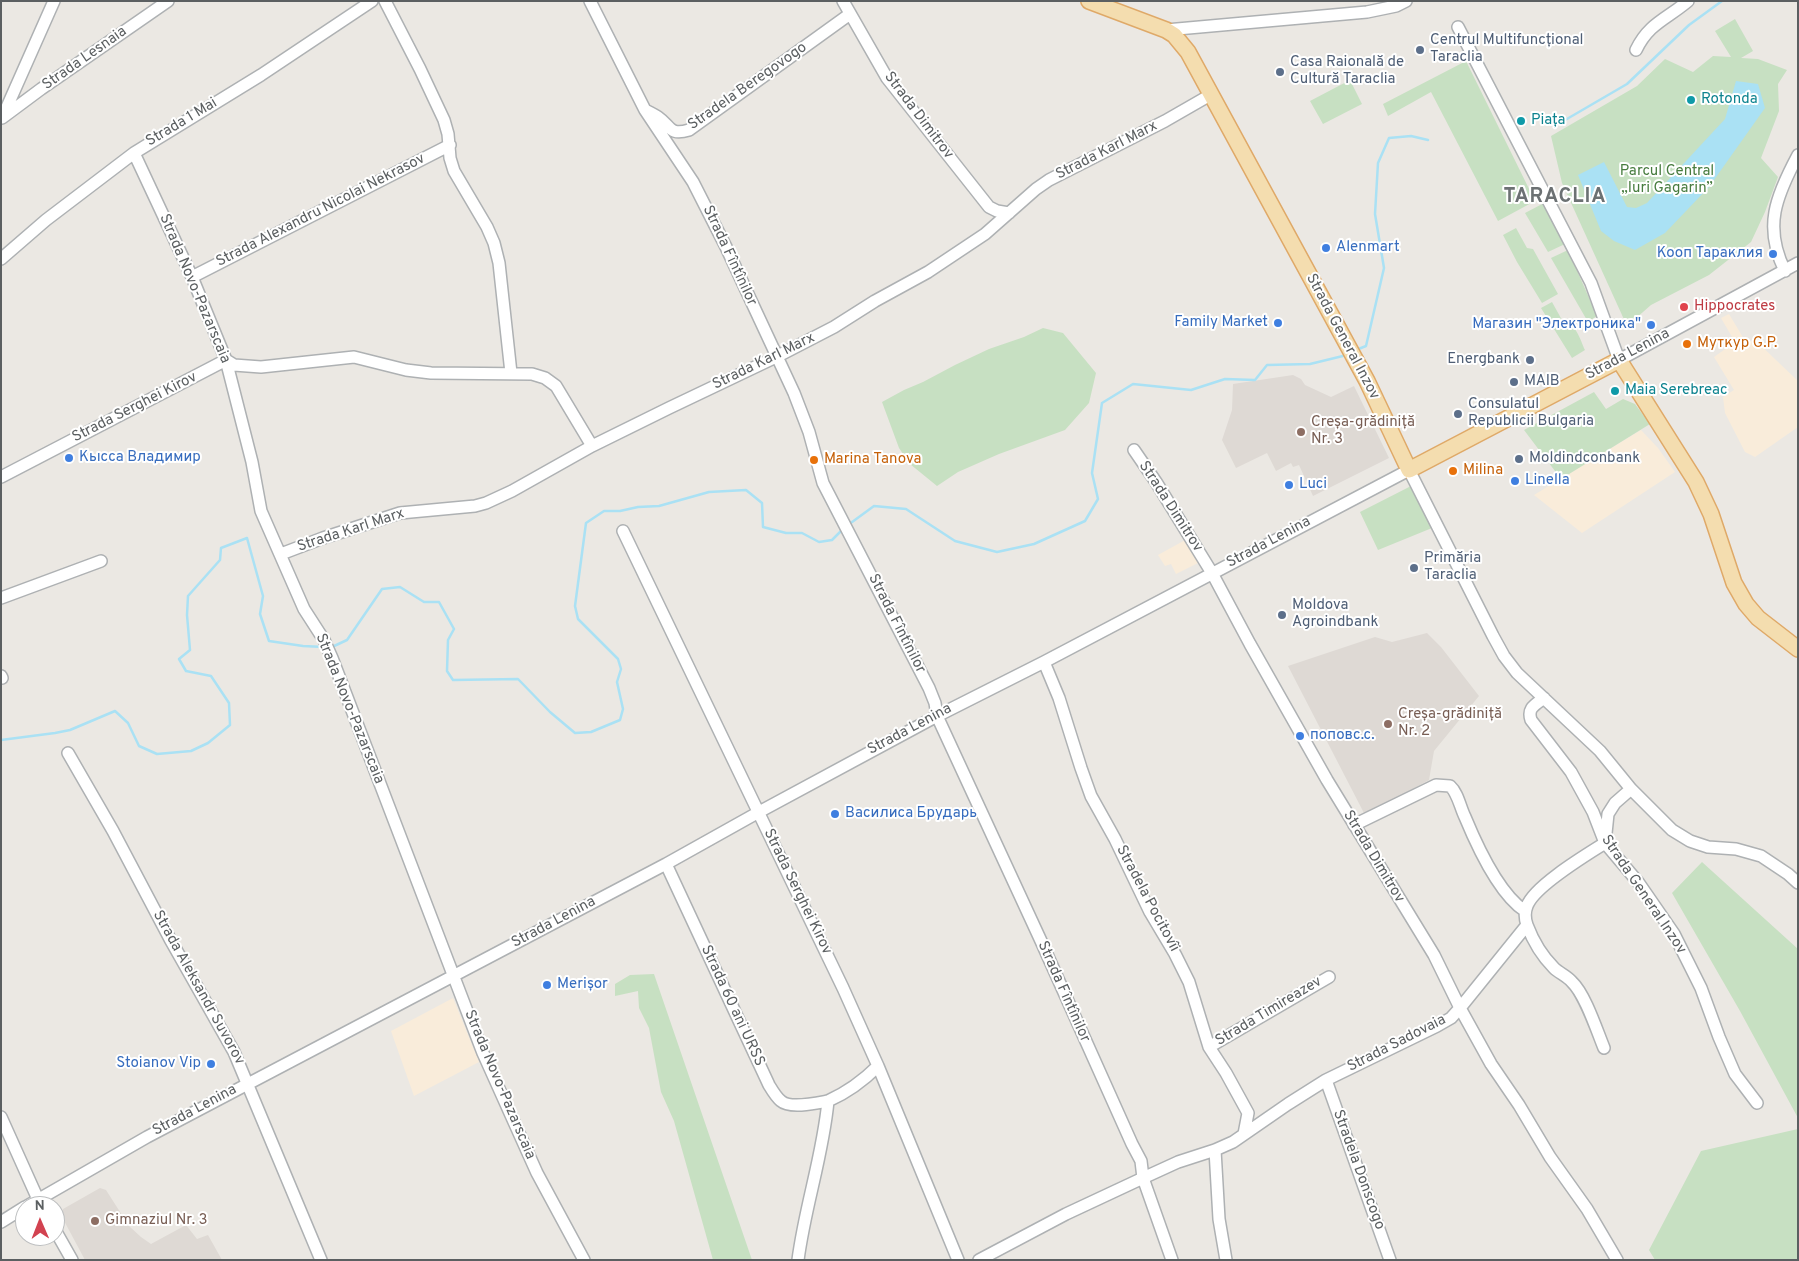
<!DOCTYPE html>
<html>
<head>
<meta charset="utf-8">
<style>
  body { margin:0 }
  #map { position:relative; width:1799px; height:1261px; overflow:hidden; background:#ebe8e3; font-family:Overpass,sans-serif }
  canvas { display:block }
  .frame { position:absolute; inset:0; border:2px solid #5b5f61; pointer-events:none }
  .north { position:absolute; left:15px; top:1196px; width:50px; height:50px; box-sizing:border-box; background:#fff; border:1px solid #bdbfc0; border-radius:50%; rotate:359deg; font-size:14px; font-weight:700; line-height:20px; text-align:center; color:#5b5f61 }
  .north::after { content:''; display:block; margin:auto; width:18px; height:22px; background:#d24250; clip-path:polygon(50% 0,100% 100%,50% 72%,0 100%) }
</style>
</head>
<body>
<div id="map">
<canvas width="1799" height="1261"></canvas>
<div class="frame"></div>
<div class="north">N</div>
</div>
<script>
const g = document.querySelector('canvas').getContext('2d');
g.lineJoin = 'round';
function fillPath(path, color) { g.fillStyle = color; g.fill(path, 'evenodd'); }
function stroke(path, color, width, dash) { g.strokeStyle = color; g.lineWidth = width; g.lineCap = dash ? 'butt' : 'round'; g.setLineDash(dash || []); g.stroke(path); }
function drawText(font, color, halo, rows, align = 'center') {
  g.font = font + ' Overpass,sans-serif'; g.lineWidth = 4; g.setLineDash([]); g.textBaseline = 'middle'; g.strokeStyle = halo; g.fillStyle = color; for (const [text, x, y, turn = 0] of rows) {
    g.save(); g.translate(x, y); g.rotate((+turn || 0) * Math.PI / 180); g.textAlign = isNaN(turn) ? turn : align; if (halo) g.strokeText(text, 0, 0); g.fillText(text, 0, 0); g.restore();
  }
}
fillPath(new Path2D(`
  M1729,314L1747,344L1754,339L1798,381V427L1755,457L1745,452L1725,413L1723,397L1734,390L1714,357L1735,342L1721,318Z
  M1641,430L1658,448L1675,472L1582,533L1534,495Z
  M1187,539L1202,561L1176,574L1171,564L1165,566L1158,555Z
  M453,998L479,1062L414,1096L391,1031Z`), '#f9ecda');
fillPath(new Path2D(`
  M1293,375L1301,379L1305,385L1331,397L1354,386L1389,458L1313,496L1299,465L1293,467L1291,463L1276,471L1267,453L1236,468L1222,440L1232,410L1233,384Z
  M1427,633L1441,647L1479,696L1434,751L1429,780L1365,815L1288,666L1375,637L1392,642Z
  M100,1188L106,1190L129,1226L141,1237L151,1244L186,1225L197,1239L208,1235L222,1260H85L62,1217L63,1209Z`), '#ded9d4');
fillPath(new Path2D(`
  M1735,19L1753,51L1741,58L1758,59L1787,70L1778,84L1779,111L1761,158L1778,177L1765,212L1751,242L1709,275L1651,305L1627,326L1562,183L1551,136L1637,86L1665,59L1693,72L1713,56L1731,57L1715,31Z
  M1466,61L1535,201L1498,221L1431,92L1388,116L1383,104Z
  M1350,80L1362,104L1323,124L1310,101Z
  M1546,202L1565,244L1548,252L1525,213Z
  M1516,228L1527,248L1533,249L1558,294L1542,303L1517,262L1503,235Z
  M1568,250L1597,316L1588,322L1551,258Z
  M1552,302L1562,320C1576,323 1580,339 1585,350L1572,358L1541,308Z
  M1043,328L1063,333L1096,373L1089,403L1065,430L999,454L958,472L937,486L910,464L899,448L882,402L904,390L923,382L955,365L989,349L1024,337Z
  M1594,392L1606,409L1623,399L1635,404L1650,424L1561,479L1524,430Z
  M1413,485L1432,528L1378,550L1360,512Z
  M1702,862L1798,949V1118L1740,1011L1672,893Z
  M654,974L752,1260H713L674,1121L661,1092L649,1028L639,1008L638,991L615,996V984L630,975Z
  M1798,1129V1260H1655L1649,1250L1701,1151Z`), '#c7e0c2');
fillPath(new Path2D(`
  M1736,81L1758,84L1765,108L1709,187L1665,233L1635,250L1614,241L1601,231L1578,175L1604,162L1627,207L1636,208L1647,203L1725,119Z`), '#aae1f4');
stroke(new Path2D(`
  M1560,123L1627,84L1689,25L1722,1
  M1356,350L1366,346L1384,268L1375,214L1378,163L1389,138L1411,136L1428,140
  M848,525L874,506L906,509L955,541L997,552L1034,544L1085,521L1098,499L1092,473L1102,403L1133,384L1191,390L1225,379L1255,380L1267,365L1310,364L1347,355
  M332,647L347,640L382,589L400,587L424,602H439L454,629L448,640L447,671L453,680L518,679L550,712L575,733L591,732L620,720L623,709L617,682L621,669L618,659L578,619L575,606L586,523L604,511H620L638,507L659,506L709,492L746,490L762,503L763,527L786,533H802L819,542L832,540L842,530
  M1,740L55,733L70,730L115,711L128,723L139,746L157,754L191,751L208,743L230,725L229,703L211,676L186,671L179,659L190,650L187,615L188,596L220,560L221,548L247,538L263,596L260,614L269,641L303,646L324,647`), '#aae1f4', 2.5);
const minor = new Path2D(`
  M385,1L420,69L444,120L448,134L450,158L454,171L487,227L494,243L499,263L511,373
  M590,1L645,110L693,182L726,247L794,393L809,432L823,483L929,688L935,703L937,716L1041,941L1132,1144L1141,1161L1143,1178L1172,1260
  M843,1L887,78L989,207L997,211L1009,213
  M1458,27L1591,283L1619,360L1798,263
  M1166,30L1367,12L1396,6L1406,1
  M1636,50C1649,23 1667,19 1688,1
  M647,111C651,113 655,115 658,117C671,126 669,136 689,130L850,14
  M3,116L54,1
  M2,118L41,89L168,1
  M134,153L192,277L226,360L252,462L261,511L304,609L324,640L332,658L483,1053L537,1173L584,1260
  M1,259L46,220L134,153L261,75L372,1
  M1785,271C1763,227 1776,196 1798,155
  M192,277L450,145
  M1134,450L1156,482L1212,573L1250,644L1327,780L1434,955L1460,1008L1491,1064L1519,1105L1550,1157L1587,1209L1617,1260
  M1,477L226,360L234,365L261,367L354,357L406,370L431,373L532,374L545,378L556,386L592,446
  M623,531L843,988L878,1066L958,1260
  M281,554L323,538L400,513L475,506L486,503L512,491L592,446L669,408L776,357L834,327L875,301L928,272L985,234L1036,189L1049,180L1165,121L1212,94
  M1,598L101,561
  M1044,662L1059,698L1081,768L1091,796L1115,839L1150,912L1175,954L1189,982L1209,1047L1226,1073L1248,1113L1244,1134
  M1,676L2,678
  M1544,698C1535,705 1527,708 1531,720L1571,772L1593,812L1605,843L1638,882L1674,934L1701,988L1719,1037L1735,1074L1757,1103
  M68,753L113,831L170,939L234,1052L321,1260
  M1354,825L1436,785L1450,786C1458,793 1460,807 1465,817C1477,846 1499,894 1525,911
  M666,864L769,1085C772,1090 776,1097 781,1101C790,1109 817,1103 828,1101
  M1527,925C1533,941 1542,956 1554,968C1559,973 1567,976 1572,982C1585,994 1597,1031 1604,1048
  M1209,1047L1329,977
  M1326,1080L1390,1260
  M1,1117L41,1206
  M1215,1150L1219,1219L1226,1260
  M27,1206L147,1137L666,864L759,812L937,716L1044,662L1409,470L1493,636L1504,656L1517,673L1600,751L1631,789L1672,830L1690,841L1708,847L1736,849L1761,856L1788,874L1798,883
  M1,1222L25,1207
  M55,1230L72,1260
  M798,1260C805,1206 823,1155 828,1101C846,1093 864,1080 878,1066
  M979,1260L1066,1214L1143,1178L1178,1162L1215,1150L1233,1142L1288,1104L1326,1080L1437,1026L1451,1018L1460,1008L1527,925C1525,919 1524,913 1527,906C1534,886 1586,855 1605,843L1608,814L1615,803L1631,789`);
const major = new Path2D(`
  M1089,1L1166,30L1174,35L1188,52L1367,381L1409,470L1619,360L1696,482L1711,514L1734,583L1746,604L1758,618L1798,649`);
stroke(minor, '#aeb1b3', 14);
stroke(major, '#dfa968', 18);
stroke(minor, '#fff', 11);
stroke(major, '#f4ddaf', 15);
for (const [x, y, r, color] of [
  [1420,50,5,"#5c6f8a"],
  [1280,72,5,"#5c6f8a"],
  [1691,100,5,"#0f9aa8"],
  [1521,121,5,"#0f9aa8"],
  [1326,248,5,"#3f7fe0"],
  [1773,254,5,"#3f7fe0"],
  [1684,307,5,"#e0444e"],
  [1278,323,5,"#3f7fe0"],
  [1651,325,5,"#3f7fe0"],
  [1687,344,5,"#e8710a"],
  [1530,360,5,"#5c6f8a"],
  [1514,382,5,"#5c6f8a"],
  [1615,391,5,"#0f9aa8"],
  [1458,414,5,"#5c6f8a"],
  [1301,432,5,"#8d6e63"],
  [69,458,5,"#3f7fe0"],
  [1519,459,5,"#5c6f8a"],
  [814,460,5,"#e8710a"],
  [1453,471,5,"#e8710a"],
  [1515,481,5,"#3f7fe0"],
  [1289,485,5,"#3f7fe0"],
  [1414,568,5,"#5c6f8a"],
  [1282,615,5,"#5c6f8a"],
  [1388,724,5,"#8d6e63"],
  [1300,736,5,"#3f7fe0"],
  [835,814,5,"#3f7fe0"],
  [547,985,5,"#3f7fe0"],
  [211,1064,5,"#3f7fe0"],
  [95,1221,5,"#8d6e63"]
]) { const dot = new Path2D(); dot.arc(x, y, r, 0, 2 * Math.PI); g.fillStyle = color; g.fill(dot); stroke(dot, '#fff', 2); }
drawText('15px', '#4e5e75', '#fff', [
  ["Centrul Multifuncțional",1430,41],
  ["Taraclia",1430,58],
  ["Casa Raională de",1290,63],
  ["Cultură Taraclia",1290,80],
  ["Energbank",1520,360,"right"],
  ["MAIB",1524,382],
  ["Consulatul",1468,405],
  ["Republicii Bulgaria",1468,422],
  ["Moldindconbank",1529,459],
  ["Primăria",1424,559],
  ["Taraclia",1424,576],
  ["Moldova",1292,606],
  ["Agroindbank",1292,623]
], 'left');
drawText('15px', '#5b5f61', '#fff', [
  ["Strada Lesnaia",85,59,-35],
  ["Stradela Beregovogo",748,87,-35],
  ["Strada Dimitrov",918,116,53],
  ["Strada 1 Mai",182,123,-31],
  ["Strada Karl Marx",1107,151,-27],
  ["Strada Alexandru Nicolai Nekrasov",321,211,-27],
  ["Strada Fîntînilor",729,256,65],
  ["Strada Novo-Pazarscaia",194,289,67],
  ["Strada General Inzov",1342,337,62],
  ["Strada Lenina",1628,355,-28],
  ["Strada Karl Marx",764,362,-26],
  ["Strada Serghei Kirov",135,408,-27],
  ["Strada Dimitrov",1170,507,57],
  ["Strada Karl Marx",351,531,-18],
  ["Strada Lenina",1269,543,-28],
  ["Strada Fîntînilor",896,624,63],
  ["Strada Novo-Pazarscaia",349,709,68],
  ["Strada Lenina",910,730,-28],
  ["Strada Dimitrov",1373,857,59],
  ["Strada Serghei Kirov",797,892,64],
  ["Strada General Inzov",1643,895,56],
  ["Stradela Pocitovîi",1147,899,62],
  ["Strada Lenina",554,923,-28],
  ["Strada Aleksandr Suvorov",198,988,61],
  ["Strada Fîntînilor",1063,992,66],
  ["Strada 60 ani URSS",732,1006,65],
  ["Strada Timireazev",1269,1012,-31],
  ["Strada Sadovaia",1397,1044,-27],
  ["Strada Novo-Pazarscaia",499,1085,67],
  ["Strada Lenina",195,1111,-28],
  ["Stradela Donscogo",1358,1170,70]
]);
drawText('15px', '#0d838f', '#fff', [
  ["Rotonda",1701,100],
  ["Piața",1531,121],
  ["Maia Serebreac",1625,391]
], 'left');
drawText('15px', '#477c3f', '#fff', [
  ["Parcul Central",1667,172],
  ["„Iuri Gagarin”",1667,189]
]);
drawText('15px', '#366cbe', '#fff', [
  ["Alenmart",1336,248],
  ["Кооп Тараклия",1763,254,"right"],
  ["Family Market",1268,323,"right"],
  ["Магазин \"Электроника\"",1641,325,"right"],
  ["Кысса Владимир",79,458],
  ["Linella",1525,481],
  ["Luci",1299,485],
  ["поповс.с.",1310,736],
  ["Василиса Брударь",845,814],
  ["Merișor",557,985],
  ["Stoianov Vip",201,1064,"right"]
], 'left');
drawText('15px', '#be3a42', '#fff', [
  ["Hippocrates",1694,307]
], 'left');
drawText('15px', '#c56008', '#fff', [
  ["Муткур G.P.",1697,344],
  ["Marina Tanova",824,460],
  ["Milina",1463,471]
], 'left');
drawText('15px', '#785e54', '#fff', [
  ["Creșa-grădiniță",1311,423],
  ["Nr. 3",1311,440],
  ["Creșa-grădiniță",1398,715],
  ["Nr. 2",1398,732],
  ["Gimnaziul Nr. 3",105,1221]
], 'left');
g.letterSpacing = '1px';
drawText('bold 20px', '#6c7173', '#fff', [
  ["TARACLIA",1555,198]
]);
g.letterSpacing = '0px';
</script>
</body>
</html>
